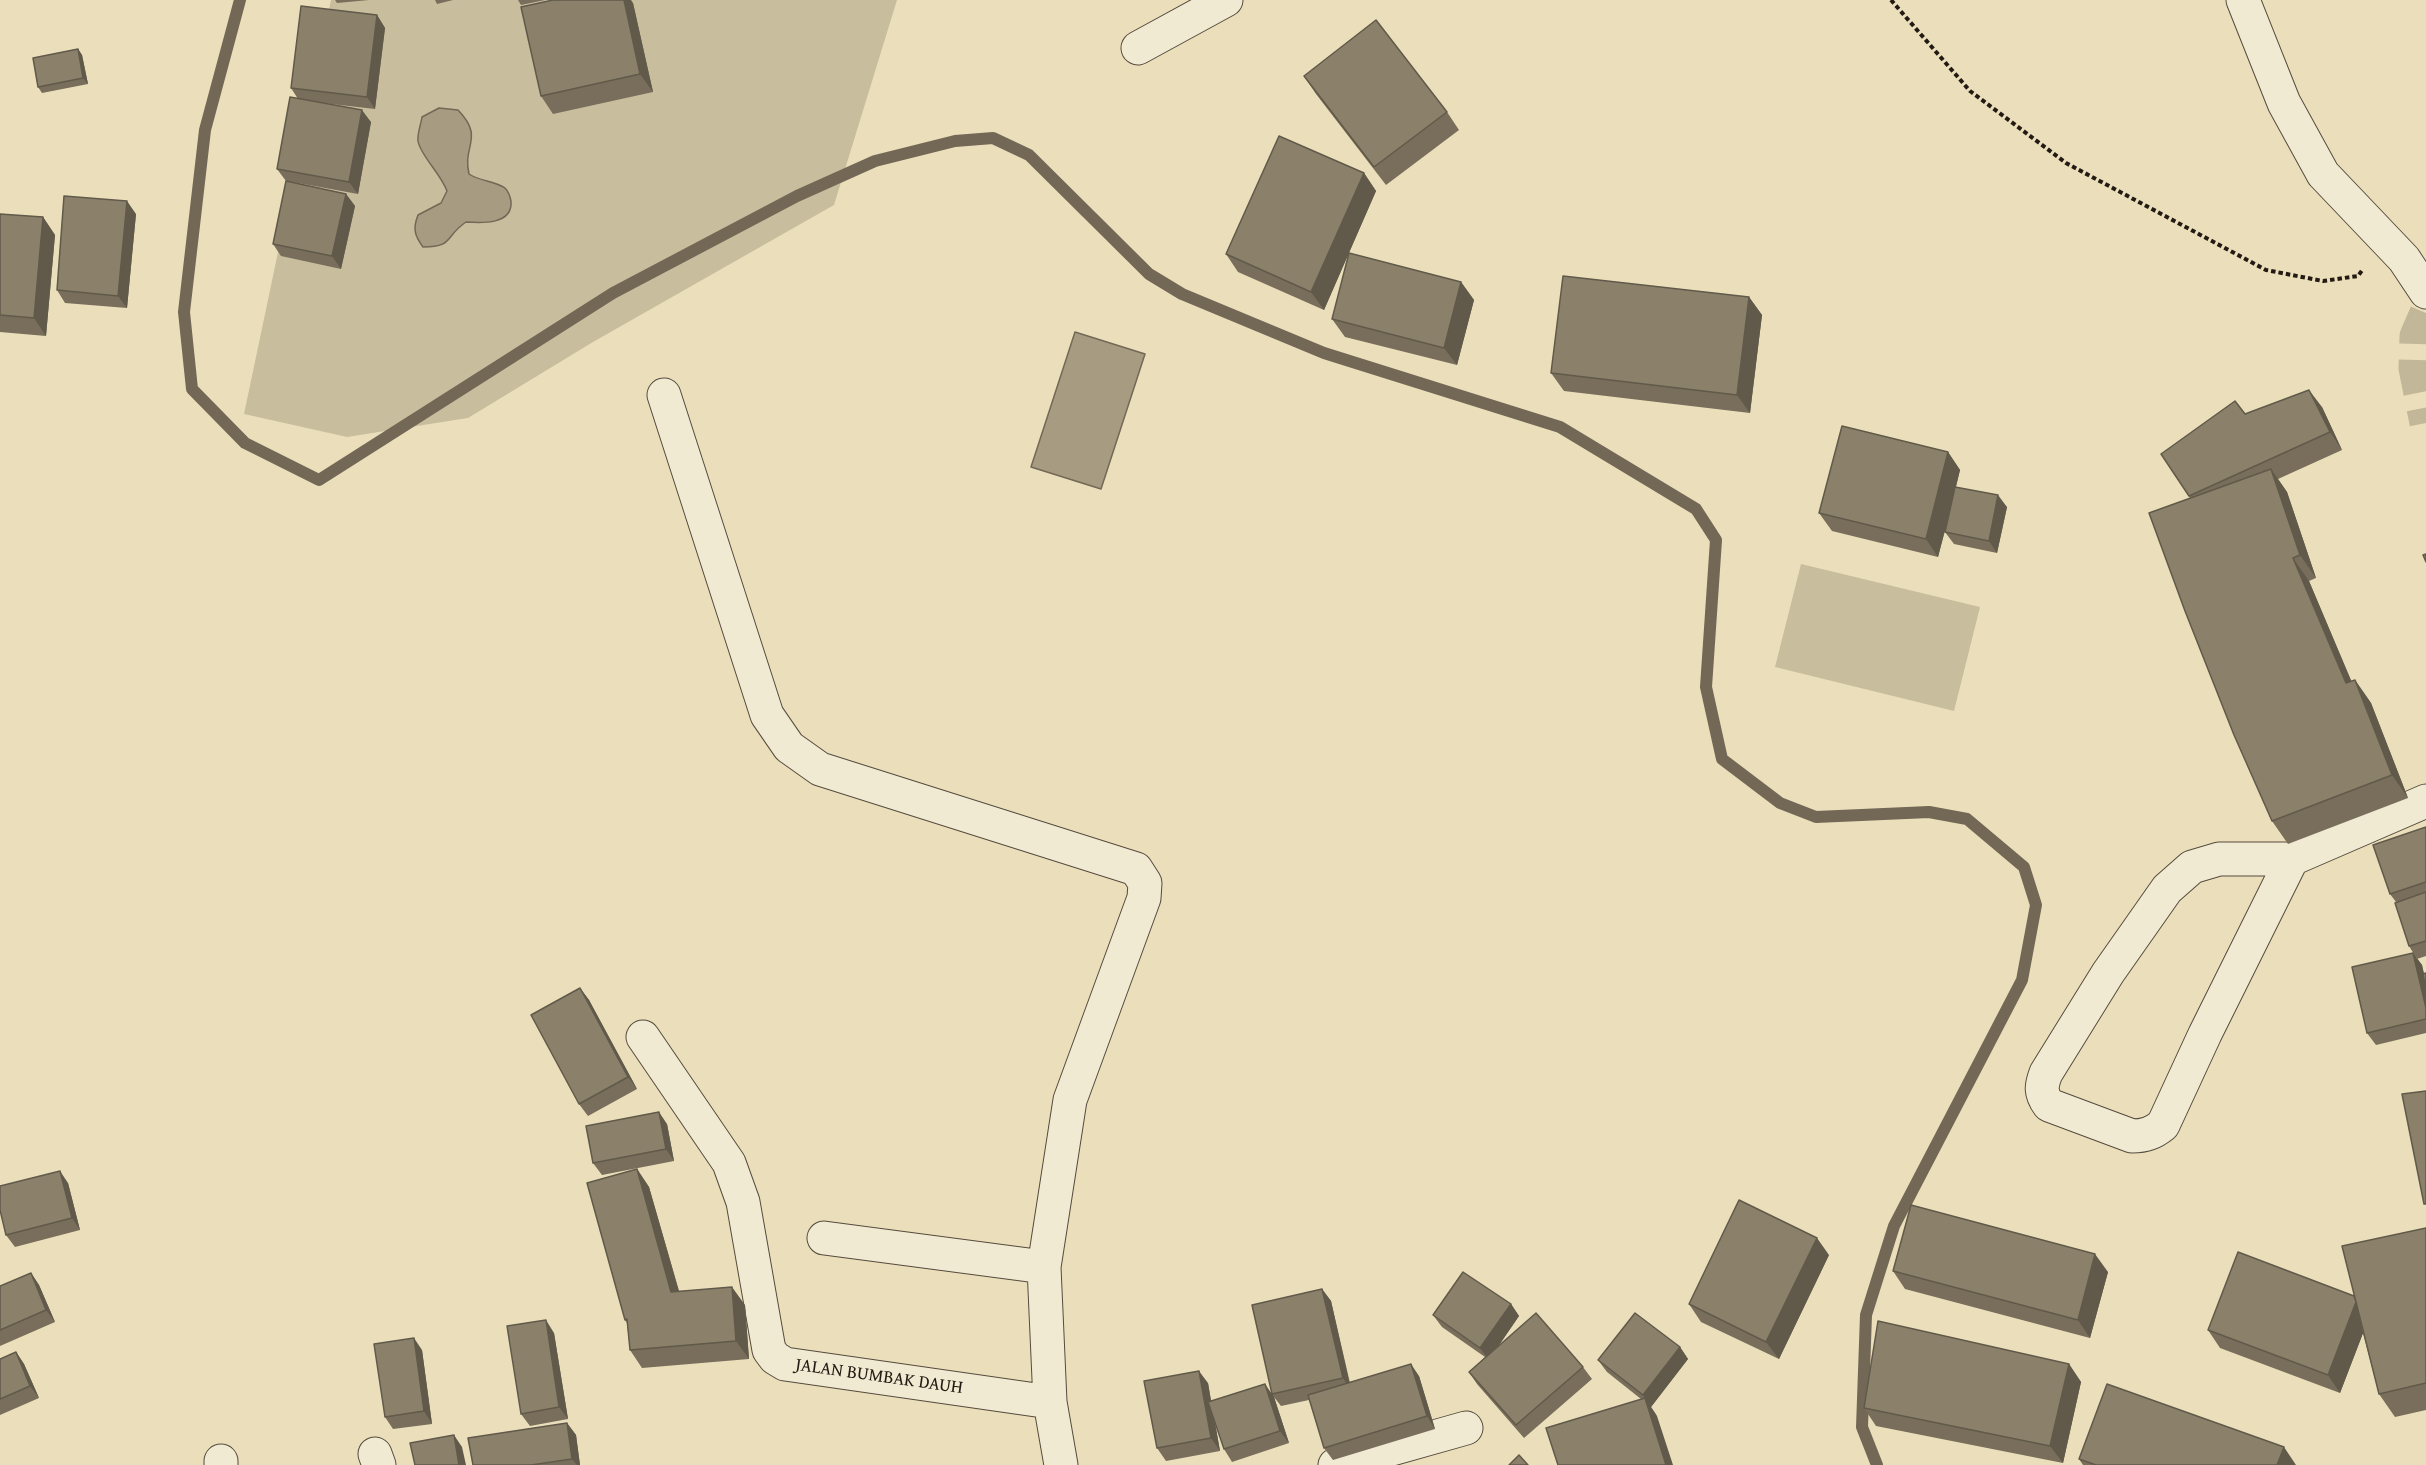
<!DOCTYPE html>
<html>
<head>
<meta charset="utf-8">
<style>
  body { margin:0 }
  canvas { display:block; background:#eadfba }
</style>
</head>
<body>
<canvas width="2426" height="1465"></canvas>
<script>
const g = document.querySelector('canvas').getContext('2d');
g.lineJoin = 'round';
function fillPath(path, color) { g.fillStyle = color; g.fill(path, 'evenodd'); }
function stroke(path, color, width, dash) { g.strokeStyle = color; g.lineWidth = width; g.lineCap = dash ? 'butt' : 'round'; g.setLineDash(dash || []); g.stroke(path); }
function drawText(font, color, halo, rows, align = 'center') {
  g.font = font + ' "Gentium Book Plus",serif'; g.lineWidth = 4.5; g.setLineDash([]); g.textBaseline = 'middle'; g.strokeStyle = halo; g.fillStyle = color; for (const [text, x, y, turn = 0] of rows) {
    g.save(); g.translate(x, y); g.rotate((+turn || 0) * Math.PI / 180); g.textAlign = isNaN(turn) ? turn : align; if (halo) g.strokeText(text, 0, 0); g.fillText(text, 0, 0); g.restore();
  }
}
fillPath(new Path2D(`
  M331,0H897L834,205L593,342L468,418L347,437L244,414Z
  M1801,564L1980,607L1954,711L1775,667Z`), '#c8be9e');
const water = new Path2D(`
  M439,108L458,110C485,138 462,145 469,174C479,181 495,181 505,188C508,191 510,196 511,201C513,225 482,223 466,222C444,237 454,247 423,247C414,235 413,228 418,215L441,203L447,191C441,174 420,155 418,141C417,134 421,124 422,117Z
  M1075,332L1145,354L1101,489L1031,467Z`);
fillPath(water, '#a79c82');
stroke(water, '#736856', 1.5);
stroke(new Path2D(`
  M240,0L205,130L184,312L192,389L245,443L319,480L613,293L797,196L875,161L955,141L993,138L1029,155L1149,274L1182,294L1324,353L1560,427L1696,509L1716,540L1706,687L1722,759L1780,803L1816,817L1929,812L1967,819L2024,867L2036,905L2022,980L1894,1226L1866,1315L1862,1427L1877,1465`), '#736856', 12);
stroke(new Path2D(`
  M2426,313L2416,336L2415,368L2426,423`), '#c2b899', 33, [33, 16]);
const minor = new Path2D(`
  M2243,0L2284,103L2323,174L2404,259L2426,292
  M1138,48L1226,0
  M664,395L767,715L789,747L820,769L1136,869L1145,883L1144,898L1070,1100L1044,1267L1050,1402L1061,1465
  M2219,859H2292L2205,1034L2163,1125C2153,1133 2145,1136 2132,1136L2049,1105C2040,1093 2041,1086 2046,1073L2108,973L2167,889L2192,867Z
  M2292,859L2426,801
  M643,1037L729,1163L743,1202L769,1350L775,1358L785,1364L1050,1402
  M824,1238L1044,1267
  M375,1454L379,1465
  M221,1461V1465
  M1335,1465L1466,1428`);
stroke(minor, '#564b3e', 35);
stroke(new Path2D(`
  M1891,0L1970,91L2066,163L2266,270L2323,281L2358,276L2363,269`), '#241a14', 4, [4.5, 3]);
stroke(minor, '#f1ead2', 33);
fillPath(new Path2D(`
  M335,0H369L337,3Z
  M435,0H453L437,4Z
  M518,0H545L521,5Z
  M633,3L653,92L553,114L541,96Z
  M377,15L385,28L375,109L323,103L371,122L358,194L287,181L346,194L355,206L341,269L281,256L273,244L286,181L277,169L298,99L291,88Z
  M78,49L82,55L88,84L42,93L38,87Z
  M1304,76L1447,112L1459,130L1386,185L1316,94Z
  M1364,173L1376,191L1324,310L1238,272L1226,254Z
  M0,214L43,217L55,235L46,336L0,332Z
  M136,214L127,308L65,303L57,290Z
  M1461,282L1474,300L1457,365L1345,337L1332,319Z
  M1749,297L1762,315L1750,413L1564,391L1551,373Z
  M2322,407L2342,450L2278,479L2287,492L2316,578L2309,581L2351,681L2355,680L2371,703L2408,798L2288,844L2272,821L2190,498L2161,454L2245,414Z
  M1948,452L1960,470L1956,487L2007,507L1997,553L1954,544L1945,532L1949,516L1938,557L1832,531L1819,513Z
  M2426,827V956L2417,959L2409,946L2396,902L2390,894Z
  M2413,953L2422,965L2424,974L2426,973V1033L2376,1045L2367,1033Z
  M580,988L589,1000L637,1089L588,1116L579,1104Z
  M667,1124L674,1161L602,1175L593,1163Z
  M637,1169L649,1187L679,1291L745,1305L749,1359L642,1368L630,1350L627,1323L625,1320Z
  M68,1183L80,1230L15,1247L6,1235Z
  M2426,1228V1410L2395,1417L2379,1394L2363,1333L2340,1393L2220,1348L2208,1330L2354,1296Z
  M1829,1255L1779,1359L1701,1322L1689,1304Z
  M1893,1271L2108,1272L2090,1338L1905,1289Z
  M31,1273L39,1285L55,1322L0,1346V1286Z
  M1322,1289L1331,1301L1350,1383L1419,1376L1435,1429L1333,1460L1324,1448L1309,1400L1281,1406L1274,1397L1289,1443L1232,1462L1224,1449L1215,1423L1220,1451L1166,1461L1157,1448L1208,1383L1211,1402L1272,1394Z
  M1511,1304L1519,1316L1499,1345L1583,1367L1592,1379L1524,1438L1477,1384L1469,1372L1485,1357L1442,1327L1433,1315Z
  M554,1333L568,1419L530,1426L521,1414Z
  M1680,1347L1688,1359L1651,1407L1657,1416L1641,1399L1607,1372L1598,1360Z
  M422,1350L432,1424L393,1429L385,1417Z
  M16,1352L24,1364L39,1398L0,1415V1359Z
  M2069,1364L2081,1382L2063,1463L1876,1426L1864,1408Z
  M567,1423L576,1435L580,1465H473Z
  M2079,1459L2296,1465H2083Z`), '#786e5b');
fillPath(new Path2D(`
  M624,0H631L633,3L653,92L640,74Z
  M377,15L385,28L375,109L367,97Z
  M78,49L82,55L88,84L83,78Z
  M362,110L371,122L358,194L349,182Z
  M1364,173L1376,191L1324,310L1311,292Z
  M346,194L355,206L341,269L332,256Z
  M127,201L136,214L127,308L118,296Z
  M43,217L55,235L46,336L34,318Z
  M1461,282L1474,300L1457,365L1444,348Z
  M1749,297L1762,315L1750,413L1737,395Z
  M2309,390L2322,407L2342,450L2330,432Z
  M1948,452L1960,470L1938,557L1926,539Z
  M2271,469L2287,492L2316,578L2300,555Z
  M1998,495L2007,507L1997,553L1989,541Z
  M2293,558L2309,581L2362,706L2346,683Z
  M2355,680L2371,703L2408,798L2392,775Z
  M2413,953L2422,965L2426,983V1008Z
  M580,988L589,1000L637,1089L628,1077Z
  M659,1112L667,1124L674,1161L666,1149Z
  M637,1169L649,1187L684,1309L671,1292Z
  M60,1171L68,1183L80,1230L72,1218Z
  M1817,1238L1829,1255L1779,1359L1766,1342Z
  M2095,1254L2108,1272L2090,1338L2078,1320Z
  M31,1273L39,1285L55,1322L46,1310Z
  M732,1287L745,1305L749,1359L736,1341Z
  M1322,1289L1331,1301L1351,1390L1343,1378Z
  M2358,1297L2370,1315L2340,1393L2328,1375Z
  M1511,1304L1519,1316L1489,1360L1480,1348Z
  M546,1320L554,1333L568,1419L559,1407Z
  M414,1338L422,1350L432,1424L424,1411Z
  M1680,1347L1688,1359L1651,1407L1657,1416L1673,1465H1666L1645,1398L1643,1395Z
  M16,1352L24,1364L39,1398L30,1386Z
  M1411,1364L1419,1376L1435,1429L1427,1416Z
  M2069,1364L2081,1382L2063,1463L2050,1446Z
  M1199,1371L1208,1383L1220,1451L1211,1438Z
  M1265,1384L1274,1397L1289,1443L1280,1431Z
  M567,1423L576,1435L580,1465H577L572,1459Z
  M454,1435L462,1447L466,1465H459Z
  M2284,1447L2296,1465H2277Z`), '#615a4a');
const building = new Path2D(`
  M553,0H624L640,74L541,96L521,7Z
  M301,6L377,15L367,97L291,88Z
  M1376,20L1447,112L1374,167L1304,76Z
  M78,49L83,78L38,87L33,58Z
  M290,97L362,110L349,182L277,169Z
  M1279,136L1364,173L1311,292L1226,254Z
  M286,181L346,194L332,256L273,244Z
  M64,196L127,201L118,296L57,290Z
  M0,214L43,217L34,318L0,315Z
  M1349,253L1461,282L1444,348L1332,319Z
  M1563,276L1749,297L1737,395L1551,373Z
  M2309,390L2330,432L2189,496L2161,454L2235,401L2245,414Z
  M1842,426L1948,452L1926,539L1819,513Z
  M2271,469L2300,555L2293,558L2346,683L2355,680L2392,775L2272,821L2234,735L2185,611L2149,513Z
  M1955,487L1998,495L1989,541L1945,532Z
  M2426,554V562L2423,555Z
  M2426,827V882L2390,894L2373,845Z
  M2426,892V941L2409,946L2395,903Z
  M2413,953L2426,1008V1019L2367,1033L2352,967Z
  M2426,973V989L2423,974Z
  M580,988L628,1077L579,1104L531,1015Z
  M2426,1091V1204H2424L2402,1094Z
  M659,1112L666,1149L593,1163L586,1126Z
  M637,1169L671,1292L732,1287L736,1341L630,1350L627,1319L625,1320L587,1183Z
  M60,1171L72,1218L6,1235L0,1210V1186Z
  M1739,1200L1817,1238L1766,1342L1689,1304Z
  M1911,1205L2095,1254L2078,1320L1893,1271Z
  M2426,1228V1383L2379,1394L2342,1246Z
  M2238,1252L2354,1296L2356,1302L2328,1375L2208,1330Z
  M1463,1272L1511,1304L1480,1348L1433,1315Z
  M31,1273L46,1310L0,1330V1286Z
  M1322,1289L1343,1378L1272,1394L1252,1305Z
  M1536,1313L1583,1367L1516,1425L1469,1372Z
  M1635,1313L1680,1347L1643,1395L1598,1360Z
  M546,1320L559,1407L521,1414L507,1326Z
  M1878,1321L2069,1364L2050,1446L1864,1408Z
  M414,1338L424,1411L385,1417L374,1344Z
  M16,1352L30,1386L0,1399V1359Z
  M1411,1364L1427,1416L1324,1448L1308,1395Z
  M1199,1371L1211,1438L1157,1448L1144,1381Z
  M1265,1384L1280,1431L1224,1449L1208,1402Z
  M2107,1384L2284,1447L2277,1465H2096L2079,1459Z
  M1645,1398L1666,1465H1558L1546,1428Z
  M567,1423L572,1459L531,1465H473L468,1438Z
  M454,1435L459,1465H415L410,1443Z
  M1519,1455L1528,1465H1509Z`);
fillPath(building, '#8b806a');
stroke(building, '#615a4a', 1.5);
drawText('18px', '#241a14', '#f1ead2', [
  ["JALAN BUMBAK DAUH",879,1377,8]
]);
</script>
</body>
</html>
